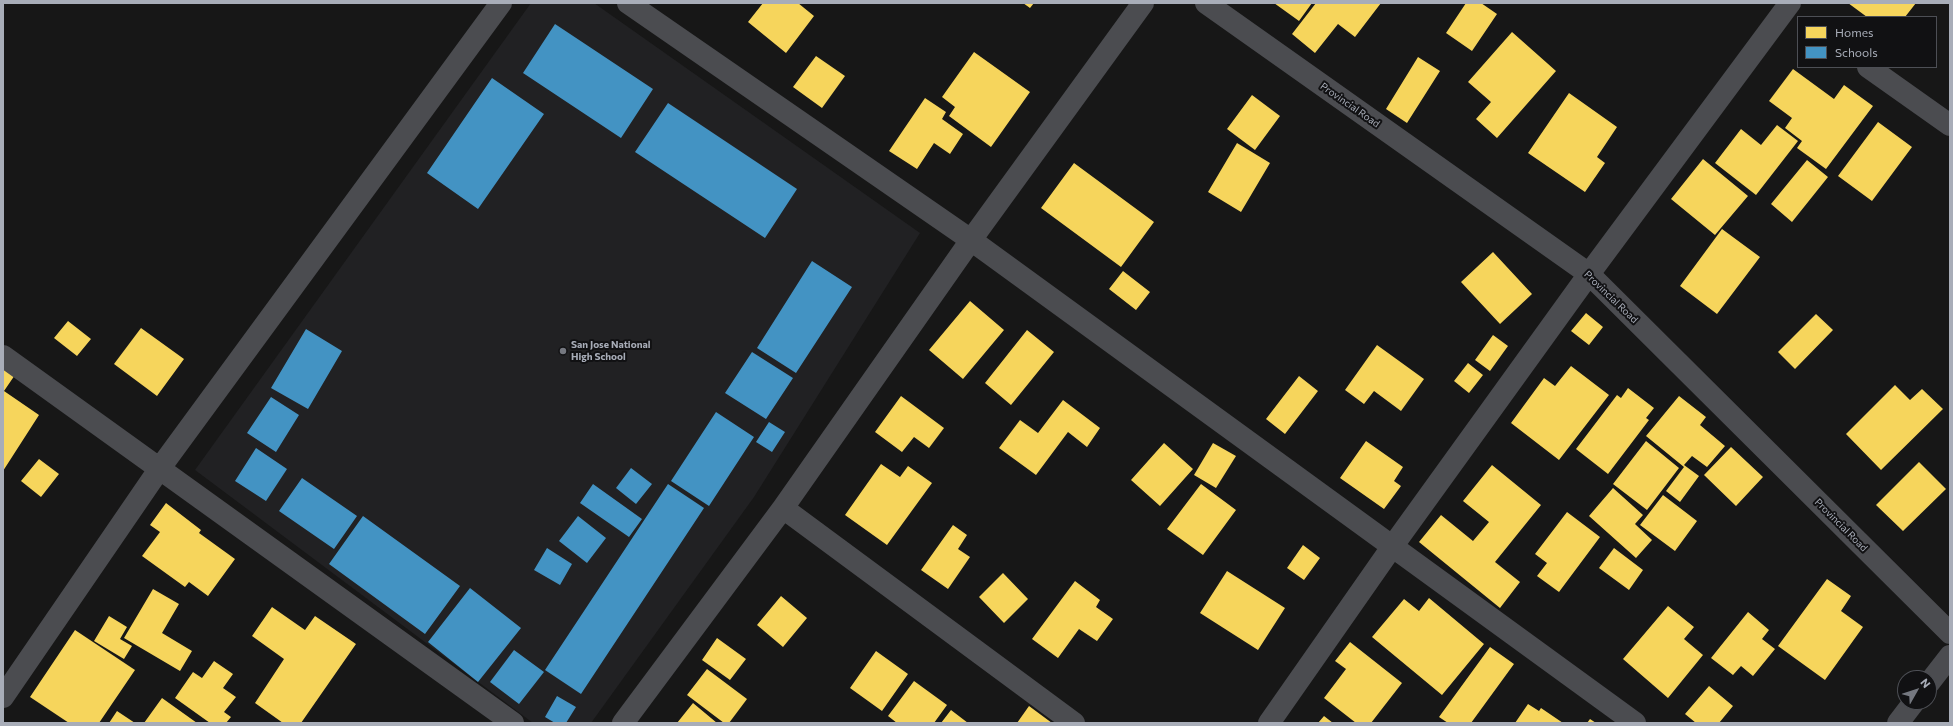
<!DOCTYPE html>
<html>
<head>
<meta charset="utf-8">
<style>
  body { margin:0 }
  #map { position:relative; width:1953px; height:726px; overflow:hidden; background:#171717; font-family:Commissioner,sans-serif }
  canvas { display:block }
  .frame { position:absolute; inset:0; border:4px solid #a8adb8; pointer-events:none }
  .legend { position:absolute; left:1797px; top:16px; width:140px; height:52px; box-sizing:border-box; background:#111113; border:1px solid #4d4f55; margin:0; padding:5px 7px; list-style:none; font-size:12px; color:#a8adb8 }
  .legend li { display:flex; align-items:center; gap:8px; height:20px }
  .legend b { width:20px; border:1px solid #4d4f55 }
  .north { position:absolute; left:1897px; top:670px; width:40px; height:40px; box-sizing:border-box; background:#111113; border:1px solid #4d4f55; border-radius:50%; rotate:51deg; font-size:11px; font-weight:700; line-height:16px; text-align:center; color:#a8adb8 }
  .north::after { content:''; display:block; margin:auto; width:14px; height:18px; background:#757880; clip-path:polygon(50% 0,100% 100%,50% 72%,0 100%) }
</style>
</head>
<body>
<div id="map">
<canvas width="1953" height="726"></canvas>
<div class="frame"></div>
<ul class="legend">
<li><b style="height:11px;background:#f6d55c"></b>Homes</li>
<li><b style="height:11px;background:#4393c3"></b>Schools</li>
</ul>
<div class="north">N</div>
</div>
<script>
const g = document.querySelector('canvas').getContext('2d');
g.lineJoin = 'round';
function fillPath(path, color) { g.fillStyle = color; g.fill(path, 'evenodd'); }
function stroke(path, color, width, dash) { g.strokeStyle = color; g.lineWidth = width; g.lineCap = dash ? 'butt' : 'round'; g.setLineDash(dash || []); g.stroke(path); }
function drawText(font, color, halo, rows, align = 'center') {
  g.font = font + ' Commissioner,sans-serif'; g.lineWidth = 4; g.setLineDash([]); g.textBaseline = 'middle'; g.strokeStyle = halo; g.fillStyle = color; for (const [text, x, y, turn = 0] of rows) {
    g.save(); g.translate(x, y); g.rotate((+turn || 0) * Math.PI / 180); g.textAlign = isNaN(turn) ? turn : align; if (halo) g.strokeText(text, 0, 0); g.fillText(text, 0, 0); g.restore();
  }
}
fillPath(new Path2D(`
  M531,3H594L920,233L754,497L591,723H533L195,470Z`), '#212123');
fillPath(new Path2D(`
  M763,3H798L814,16L786,53L748,22Z
  M1023,3H1034L1030,8Z
  M1274,3H1312L1299,21Z
  M1316,3H1381L1355,37L1338,24L1315,53L1292,34Z
  M1466,3H1481L1497,14L1472,51L1446,33Z
  M1848,3H1916L1905,17H1867Z
  M1512,32L1556,71L1497,138L1476,119L1491,102L1468,82Z
  M974,52L1030,92L991,147L949,116L955,107L942,97Z
  M816,56L845,76L822,108L793,87Z
  M1418,57L1440,71L1407,123L1386,109Z
  M1793,69L1834,99L1844,85L1873,106L1826,169L1797,148L1802,141L1785,128L1792,118L1769,101Z
  M1569,93L1617,127L1597,157L1605,163L1585,192L1528,153Z
  M1252,95L1280,116L1255,150L1227,129Z
  M925,98L946,112L942,119L963,134L950,154L934,143L917,169L889,151Z
  M1878,122L1912,147L1872,201L1838,176Z
  M1777,125L1798,141L1756,195L1715,163L1741,129L1761,145Z
  M1237,143L1270,163L1241,212L1208,192Z
  M1703,159L1748,196L1715,235L1671,199Z
  M1807,160L1828,177L1792,222L1771,204Z
  M1074,163L1154,222L1121,267L1041,208Z
  M1722,229L1760,257L1717,314L1680,286Z
  M1493,252L1532,294L1500,324L1461,282Z
  M1123,271L1150,292L1136,310L1109,289Z
  M970,301L1004,330L963,379L929,350Z
  M1586,313L1603,327L1589,345L1571,331Z
  M1816,314L1833,330L1795,369L1778,352Z
  M68,321L91,339L77,356L54,338Z
  M141,328L184,359L157,396L114,364Z
  M1027,330L1054,352L1011,405L985,383Z
  M1493,335L1508,346L1490,371L1475,360Z
  M1377,345L1424,379L1401,411L1374,391L1364,404L1345,390Z
  M3,363L17,372L4,391L39,415L3,471Z
  M1468,363L1483,375L1469,393L1454,381Z
  M1571,366L1609,395L1559,460L1511,423L1544,378L1555,386Z
  M1299,376L1318,391L1285,434L1266,419Z
  M1895,385L1910,400L1922,389L1943,409L1881,470L1846,434Z
  M1628,388L1654,408L1646,418L1649,420L1608,474L1576,449L1617,395L1621,398Z
  M901,396L944,428L929,448L914,437L902,452L875,432Z
  M1679,396L1706,417L1700,425L1725,446L1707,467L1692,456L1684,465L1699,476L1680,502L1666,491L1684,467L1646,436Z
  M1063,400L1100,428L1087,447L1068,432L1036,475L999,448L1020,420L1038,433Z
  M1366,441L1403,467L1394,481L1401,486L1384,509L1340,478Z
  M1646,441L1679,468L1647,510L1613,484Z
  M1164,443L1193,469L1160,506L1131,480Z
  M1213,443L1236,456L1216,488L1194,475Z
  M1731,447L1763,477L1736,506L1704,475Z
  M39,459L59,474L41,497L21,481Z
  M1919,462L1946,489L1903,531L1876,505Z
  M881,464L900,477L908,466L932,483L887,545L845,515Z
  M1492,465L1541,505L1495,562L1520,582L1500,608L1419,542L1441,515L1473,541L1489,522L1463,501Z
  M1201,484L1236,510L1203,555L1167,529Z
  M1613,488L1643,515L1635,524L1652,540L1636,558L1589,516Z
  M1663,495L1697,521L1675,551L1640,525Z
  M166,503L201,530L199,533L235,559L208,596L189,582L185,587L142,556L160,532L150,525Z
  M1567,512L1600,537L1559,592L1537,576L1547,563L1535,554Z
  M953,525L967,535L958,549L970,557L948,589L921,570Z
  M1303,545L1320,558L1304,580L1287,568Z
  M1614,548L1643,570L1629,590L1599,568Z
  M1227,571L1285,608L1258,650L1200,613Z
  M1003,573L1028,599L1004,623L979,597Z
  M1827,579L1851,596L1841,611L1863,627L1825,680L1778,646Z
  M1075,581L1100,600L1096,607L1113,619L1097,641L1079,629L1058,658L1032,639Z
  M153,589L179,604L162,633L192,651L180,671L124,638Z
  M781,596L807,618L783,647L757,625Z
  M1429,598L1484,644L1442,695L1372,637L1404,599L1419,611Z
  M1668,606L1694,627L1684,639L1703,655L1668,698L1623,659Z
  M272,607L305,630L315,616L356,644L301,723H283L255,703L284,659L252,636Z
  M1748,612L1769,630L1762,639L1775,649L1753,676L1741,666L1733,675L1711,658Z
  M109,616L127,627L120,639L132,646L124,659L94,641Z
  M75,630L135,670L99,723H69L30,697Z
  M717,638L746,659L730,680L702,660Z
  M1350,642L1402,683L1371,723H1356L1324,698L1346,669L1335,661Z
  M1490,647L1514,664L1471,723H1448L1439,717Z
  M876,651L908,674L882,711L850,688Z
  M214,661L233,674L223,688L236,697L224,712L231,717L226,723H210L175,698L193,672L202,678Z
  M707,669L747,699L729,723H724L687,695Z
  M914,681L947,705L934,723H897L888,716Z
  M1709,686L1733,706L1719,723H1696L1685,714Z
  M162,698L197,723H144Z
  M693,703L717,723H677Z
  M1528,704L1539,711L1541,708L1563,723H1515Z
  M1029,706L1052,723H1017Z
  M951,710L968,723H941Z
  M117,711L135,723H109Z
  M1324,716L1333,723H1318Z
  M1590,719L1596,723H1587Z`), '#f6d55c');
fillPath(new Path2D(`
  M555,24L653,89L621,138L523,73Z
  M492,78L544,114L478,209L427,173Z
  M668,103L797,189L765,238L635,152Z
  M812,261L852,287L796,373L757,348Z
  M306,329L342,351L308,409L271,388Z
  M752,352L793,378L766,419L725,393Z
  M271,397L299,415L276,452L247,433Z
  M716,412L754,437L709,506L671,481Z
  M769,422L785,432L772,452L756,442Z
  M256,448L287,469L266,501L235,481Z
  M631,468L652,484L636,504L616,488Z
  M302,478L357,516L334,549L279,511Z
  M593,484L642,519L629,537L580,503Z
  M668,484L704,508L581,694L545,670Z
  M363,516L460,586L425,634L329,564Z
  M578,516L606,538L587,563L559,541Z
  M547,548L572,564L560,585L534,570Z
  M470,588L521,628L478,682L428,642Z
  M514,650L544,672L519,704L490,682Z
  M557,696L576,707L566,723H555L545,717Z`), '#4393c3');
stroke(new Path2D(`
  M628,3L971,240L1635,723
  M1206,3L1589,274L1950,633
  M1868,67L1950,125
  M3,356L513,723
  M783,508L1074,723
  M1929,683L1950,656
  M3,697L160,468L501,3
  M623,723L783,508L971,240L1143,3
  M1269,723L1392,547L1589,274L1790,3
  M1898,723L1914,702`), '#4b4c50', 22);
for (const [x, y, r, color] of [
  [563,351,4,"#757880"]
]) { const dot = new Path2D(); dot.arc(x, y, r, 0, 2 * Math.PI); g.fillStyle = color; g.fill(dot); stroke(dot, '#111113', 1.5); }
drawText('10px', '#a8adb8', '#111113', [
  ["Provincial Road",1350,105,35],
  ["Provincial Road",1611,297,44],
  ["Provincial Road",1841,525,45]
]);
drawText('bold 10px', '#a8adb8', '#111113', [
  ["San Jose National",571,345],
  ["High School",571,357]
], 'left');
</script>
</body>
</html>
